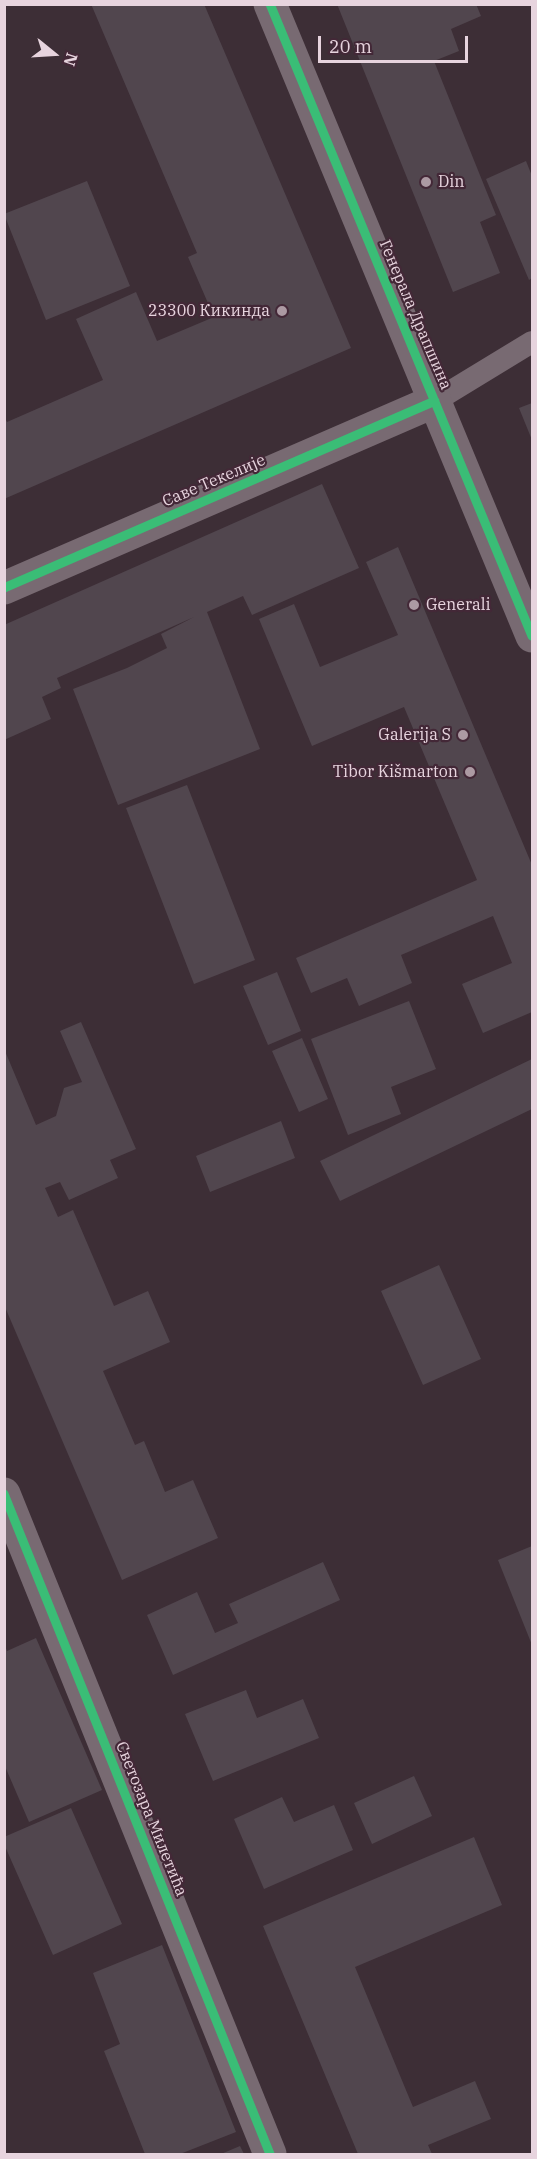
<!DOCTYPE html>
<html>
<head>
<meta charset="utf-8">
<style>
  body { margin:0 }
  #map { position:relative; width:537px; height:2159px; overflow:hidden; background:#3d2e36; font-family:"IBM Plex Serif",serif }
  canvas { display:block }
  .frame { position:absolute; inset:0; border:6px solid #e7d4de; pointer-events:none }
  .north { position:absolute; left:24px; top:24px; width:60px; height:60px; -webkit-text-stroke:4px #432837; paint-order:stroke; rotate:108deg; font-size:16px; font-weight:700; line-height:24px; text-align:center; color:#e7d4de }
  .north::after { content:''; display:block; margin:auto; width:21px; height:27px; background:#e7d4de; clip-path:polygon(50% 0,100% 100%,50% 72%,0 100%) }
  .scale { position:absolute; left:318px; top:36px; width:150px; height:27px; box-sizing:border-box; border:3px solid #e7d4de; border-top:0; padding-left:8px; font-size:18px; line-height:21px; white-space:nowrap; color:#e7d4de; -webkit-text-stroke:4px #432837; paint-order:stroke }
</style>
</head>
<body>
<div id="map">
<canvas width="537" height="2159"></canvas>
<div class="frame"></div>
<div class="north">N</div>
<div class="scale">20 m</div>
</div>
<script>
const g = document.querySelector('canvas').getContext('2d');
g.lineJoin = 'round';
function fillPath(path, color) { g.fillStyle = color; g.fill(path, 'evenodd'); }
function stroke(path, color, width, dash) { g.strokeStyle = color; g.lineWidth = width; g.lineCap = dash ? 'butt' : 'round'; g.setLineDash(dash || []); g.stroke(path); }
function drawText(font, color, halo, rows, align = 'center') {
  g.font = font + ' "IBM Plex Serif",serif'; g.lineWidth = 4.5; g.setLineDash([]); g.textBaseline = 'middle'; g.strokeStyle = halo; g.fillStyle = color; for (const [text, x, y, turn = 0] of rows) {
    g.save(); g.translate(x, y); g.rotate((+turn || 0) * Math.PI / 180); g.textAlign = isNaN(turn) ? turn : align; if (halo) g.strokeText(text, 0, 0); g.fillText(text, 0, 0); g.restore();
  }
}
fillPath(new Path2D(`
  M91,4H204L351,348L4,499V416L7,422L103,380L76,319L136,292L157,341L214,317L188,257L197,253Z
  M337,4H476L481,16L451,29L459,51L434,61L496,215L480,222L500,273L453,292Z
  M526,161L532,176V278L529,280L486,179Z
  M87,181L130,286L46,320L4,214Z
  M532,403V440L519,408Z
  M322,484L359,568L252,615L243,596L207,612L260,749L118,805L73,689L127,668L167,648L161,634L194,617L57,678L61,688L42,697L51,719L4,740V625Z
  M398,547L532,865V1012L483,1033L462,984L512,963L493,916L401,955L412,983L359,1006L347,978L311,993L296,958L477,880L404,707L312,746L259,619L294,604L320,667L398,635L366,562Z
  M187,785L255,960L194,984L126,808Z
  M277,972L301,1031L268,1045L243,986Z
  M409,1001L436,1069L391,1087L401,1114L348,1135L311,1039Z
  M81,1022L136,1149L110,1160L118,1178L69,1200L60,1182L45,1188L58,1217L73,1210L114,1306L148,1291L170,1342L103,1371L135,1445L144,1441L165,1492L193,1480L218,1538L122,1580L5,1307V1051L36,1125L56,1116L64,1088L82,1082L60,1031Z
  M302,1038L328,1099L299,1112L272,1051Z
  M532,1059V1109L340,1201L320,1161Z
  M281,1121L295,1158L210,1192L196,1156Z
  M439,1265L481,1359L423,1385L381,1291Z
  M532,1546V1645L498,1560Z
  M323,1562L340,1600L173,1675L147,1615L197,1592L215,1633L238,1623L229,1604Z
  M36,1638L102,1790L29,1822L4,1764L5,1646L7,1651Z
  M246,1690L257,1718L303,1699L319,1738L213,1781L185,1714Z
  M414,1776L432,1816L372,1844L354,1803Z
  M282,1797L294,1822L334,1805L353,1850L264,1889L234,1819Z
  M71,1808L122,1924L53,1955L4,1844V1837Z
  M474,1837L502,1905L355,1967L413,2107L475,2081L491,2119L428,2145L432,2154H358L263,1926Z
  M162,1945L236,2132L180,2154H145L104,2051L120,2044L93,1973Z
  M240,2146L244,2154H221Z`), '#51464e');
stroke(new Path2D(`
  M435,401L532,342`), '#786a72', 22);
stroke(new Path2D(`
  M270,4L532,636
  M4,588L435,401
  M4,1494L270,2154`), '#786a72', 33);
stroke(new Path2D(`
  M270,4L532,636
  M4,588L435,401
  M4,1494L270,2154`), '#3abd76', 9);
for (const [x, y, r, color] of [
  [426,182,6,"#ac9aa3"],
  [282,311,6,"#ac9aa3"],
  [414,605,6,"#ac9aa3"],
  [463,735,6,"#ac9aa3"],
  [470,772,6,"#ac9aa3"]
]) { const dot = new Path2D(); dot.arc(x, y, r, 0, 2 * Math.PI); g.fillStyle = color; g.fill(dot); stroke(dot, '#432837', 2); }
drawText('16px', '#e7d4de', '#432837', [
  ["Din",438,182,"left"],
  ["23300 Кикинда",270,311],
  ["Generali",426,605,"left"],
  ["Galerija S",451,735],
  ["Tibor Kišmarton",458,772]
], 'right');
drawText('16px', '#e7d4de', '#432837', [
  ["Генерала Драпшина",415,315,67],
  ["Саве Текелије",214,481,-23],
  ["Светозара Милетића",151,1819,68]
]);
</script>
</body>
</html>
